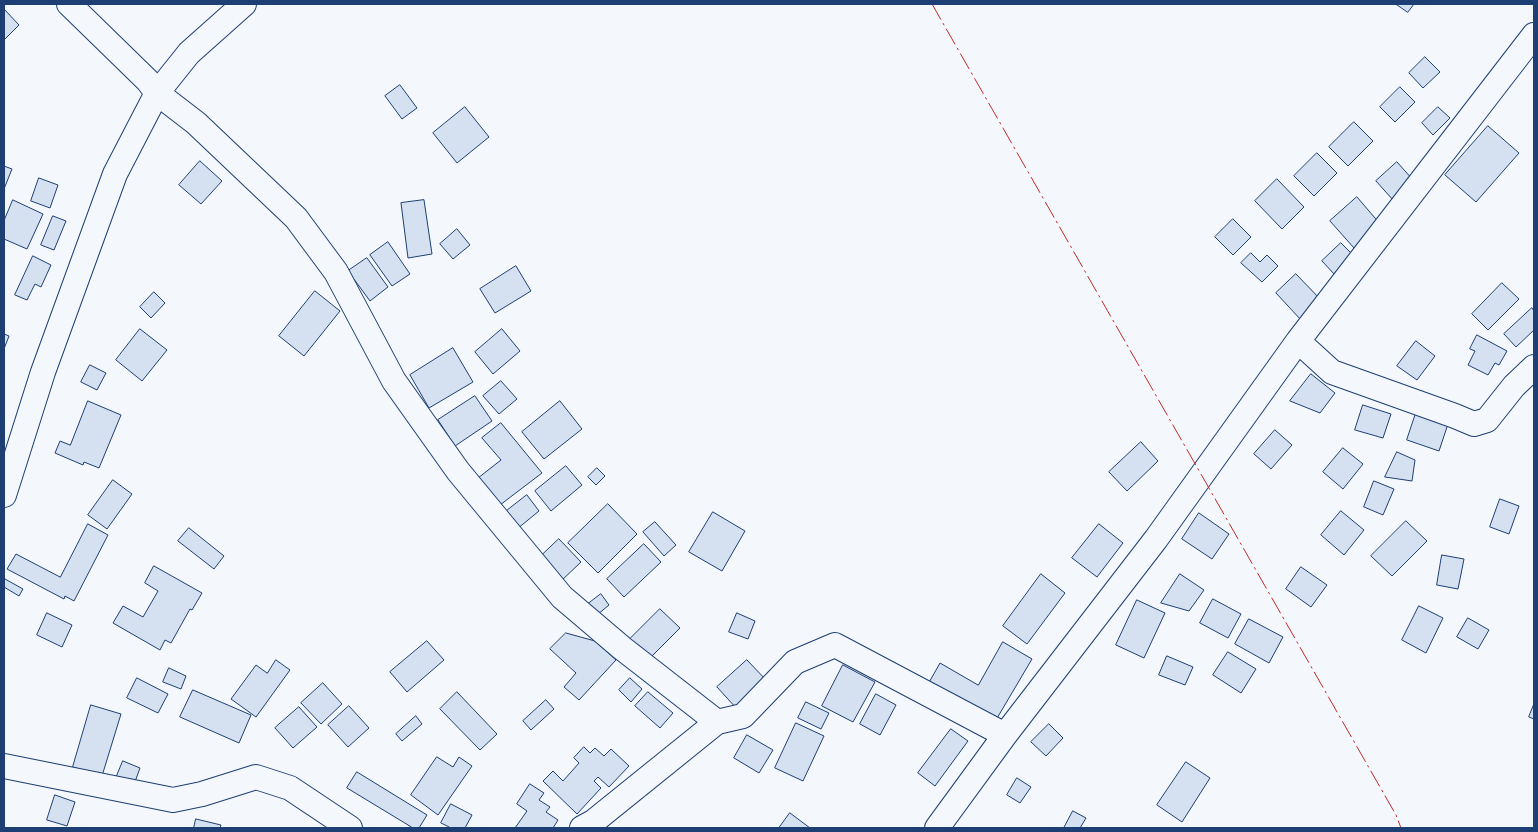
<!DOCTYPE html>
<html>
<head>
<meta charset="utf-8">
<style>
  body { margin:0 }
  #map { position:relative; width:1538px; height:832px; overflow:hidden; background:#f4f7fb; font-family:Raleway,sans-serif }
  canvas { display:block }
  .frame { position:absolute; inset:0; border:5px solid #1d3f73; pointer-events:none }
</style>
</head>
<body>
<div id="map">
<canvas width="1538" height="832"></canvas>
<div class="frame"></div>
</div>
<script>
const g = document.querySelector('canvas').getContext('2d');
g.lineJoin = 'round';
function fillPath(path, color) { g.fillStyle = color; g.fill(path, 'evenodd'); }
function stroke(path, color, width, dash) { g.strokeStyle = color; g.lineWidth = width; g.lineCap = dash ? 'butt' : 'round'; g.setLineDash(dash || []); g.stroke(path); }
const building = new Path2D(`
  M1396,4H1414L1408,12Z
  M4,9L19,25L4,40Z
  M1425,57L1440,72L1423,88L1409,73Z
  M400,85L417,108L402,119L385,96Z
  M1400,87L1415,102L1395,122L1380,107Z
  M465,107L489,137L457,163L433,133Z
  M1438,107L1450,118L1433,135L1422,123Z
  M1354,122L1373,141L1348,166L1329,147Z
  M1488,126L1519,153L1476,202L1445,175Z
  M1317,153L1337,173L1314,196L1294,176Z
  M200,161L222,181L201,204L179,185Z
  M1397,162L1414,181L1393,200L1376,181Z
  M4,166L12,169L4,189Z
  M39,178L58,185L50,208L31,201Z
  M1277,179L1304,207L1282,229L1255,201Z
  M1357,197L1381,225L1354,248L1330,221Z
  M13,200L43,214L27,249L4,239V221Z
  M424,200L432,254L408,258L401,203Z
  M53,216L66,221L54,250L41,245Z
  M1233,219L1251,237L1233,255L1215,237Z
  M457,229L470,245L453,259L440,244Z
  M388,242L410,274L392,286L370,255Z
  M1341,243L1354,256L1335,275L1322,261Z
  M1251,253L1260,262L1267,255L1278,266L1262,282L1241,263Z
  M33,256L51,265L41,287L35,284L27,300L15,295Z
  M367,258L388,287L370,301L348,271Z
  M516,266L531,291L495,313L480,289Z
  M1296,274L1322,301L1301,320L1276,293Z
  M1502,283L1519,299L1488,330L1472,314Z
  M315,291L340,311L304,356L279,336Z
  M154,292L165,303L151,318L140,307Z
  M1532,308L1534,311V330L1516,347L1504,334Z
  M140,329L167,350L142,381L116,360Z
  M502,329L520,351L493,374L475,352Z
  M4,334L9,336L4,349Z
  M1477,335L1507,351L1499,365L1495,363L1488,375L1468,365L1475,351L1470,349Z
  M1416,341L1435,356L1417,380L1397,366Z
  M453,348L473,382L429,408L410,375Z
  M90,365L106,373L97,390L81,382Z
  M1311,374L1335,393L1320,413L1290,401Z
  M501,381L517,399L499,414L483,396Z
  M475,396L492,421L455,446L438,420Z
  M88,401L121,415L99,468L84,462L83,465L55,453L60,441L70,445Z
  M560,401L582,429L544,459L522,432Z
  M1363,405L1391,414L1383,438L1355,430Z
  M1417,410L1449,421L1439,451L1407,440Z
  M501,423L542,473L500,505L478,478L501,460L482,438Z
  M1275,430L1292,445L1271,469L1254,454Z
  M1141,442L1158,461L1127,491L1109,472Z
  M1343,448L1363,464L1343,489L1323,472Z
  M1397,452L1415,460L1412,481L1385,477Z
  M566,466L582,485L551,511L535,491Z
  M597,468L605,476L596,485L588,477Z
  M113,480L132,494L107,529L88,515Z
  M1374,481L1394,489L1383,515L1364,507Z
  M527,495L539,511L517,529L504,513Z
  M1500,499L1519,506L1509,534L1490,527Z
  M608,504L637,534L598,573L568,543Z
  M1341,511L1364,530L1344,555L1321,535Z
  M713,512L745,531L722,571L689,552Z
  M1199,513L1229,534L1212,559L1182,539Z
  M1406,521L1427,541L1392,576L1371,556Z
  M655,522L676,545L664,556L643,532Z
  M88,524L108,535L74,601L65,596L64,599L7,569L16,554L60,577Z
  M1099,524L1123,543L1097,577L1072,558Z
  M189,528L224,556L214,569L178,541Z
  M559,539L581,562L560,582L538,559Z
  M644,544L661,562L624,597L607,579Z
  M1442,555L1464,559L1458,589L1437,585Z
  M154,566L202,593L192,610L190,609L171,643L165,640L160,650L113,623L123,606L143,617L158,591L145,583Z
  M1301,567L1327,585L1311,607L1286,589Z
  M1041,574L1065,593L1027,644L1003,626Z
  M1180,574L1204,590L1189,611L1161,603Z
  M5,579L23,589L19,596L4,587Z
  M601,594L609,605L597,615L588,604Z
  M1213,599L1241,614L1228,638L1200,623Z
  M1137,600L1165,613L1144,658L1116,645Z
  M1419,606L1443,618L1426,653L1402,640Z
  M660,609L680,628L649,659L630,639Z
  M47,613L72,625L62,647L37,635Z
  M737,613L755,621L748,639L729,632Z
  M1468,618L1489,630L1478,649L1457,637Z
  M1249,619L1283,637L1269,663L1235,644Z
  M566,633L595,641L616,660L579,700L564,687L576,673L550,649Z
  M427,641L444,660L407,692L390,672Z
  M1003,642L1032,659L993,725L927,686L940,663L978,685Z
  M1228,652L1256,669L1241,693L1213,675Z
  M1167,656L1193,667L1185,685L1159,675Z
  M276,660L290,670L256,717L231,699L256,665L267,673Z
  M747,660L767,681L737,709L717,687Z
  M843,665L875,682L853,722L822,706Z
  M169,668L186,676L181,689L163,682Z
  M137,678L168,694L158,713L127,698Z
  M630,678L642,689L631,702L619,690Z
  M323,683L342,704L321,724L301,703Z
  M193,690L251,715L239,743L180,717Z
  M457,692L497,734L480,750L440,709Z
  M648,692L673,713L660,728L635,706Z
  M876,694L896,705L880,735L860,724Z
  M546,700L554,709L531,730L523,721Z
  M806,702L829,713L821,729L798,718Z
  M1534,704V719L1529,717Z
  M91,705L121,714L102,776L73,767Z
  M349,706L369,728L348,747L328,725Z
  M299,707L317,727L293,748L275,728Z
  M416,716L422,724L402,741L396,734Z
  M796,723L824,736L803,781L775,768Z
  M1049,724L1063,738L1046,756L1031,742Z
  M951,729L968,741L935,786L918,773Z
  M747,735L773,750L759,773L734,758Z
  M584,747L590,753L595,748L604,756L611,749L629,766L609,787L598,777L594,781L601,788L577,814L543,781L553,771L563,781L579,763L574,758Z
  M437,757L453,767L459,757L472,766L438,815L411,795Z
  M123,761L140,768L132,790L114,783Z
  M1186,762L1210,778L1182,822L1157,805Z
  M357,772L427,815L419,828H413L347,788Z
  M1017,778L1031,787L1020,803L1007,795Z
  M530,784L544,793L539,800L550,807L546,812L558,820L553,828H515L527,811L517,804Z
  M55,795L75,802L67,826L47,820Z
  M451,804L472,815L465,828H451L441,823Z
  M1073,811L1086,818L1080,828H1064Z
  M790,813L810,828H779Z
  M196,819L221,825L220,828H194Z`);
fillPath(building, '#d5e0f0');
stroke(building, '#1d3f73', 1);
const minor = new Path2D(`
  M69,4L148,81L157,93L196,123L296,218L336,272L394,381L458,471L562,597L622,648L717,722
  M1298,341L1332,372L1455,416L1474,424L1487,420L1514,386L1534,367
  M4,495L43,372L115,174L157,93L189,53L244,4
  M4,766L173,800L202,794L256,777L290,788L350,828
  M582,828L593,822L717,722L743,716L795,662L835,645L1005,735
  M937,828L1005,735L1156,539L1298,341L1534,35`);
stroke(minor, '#1d3f73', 26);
stroke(minor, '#f4f7fb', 24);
stroke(new Path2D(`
  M932,4L1396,815L1401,828`), '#c62828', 1, [18, 4, 2.5, 4]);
</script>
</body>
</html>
